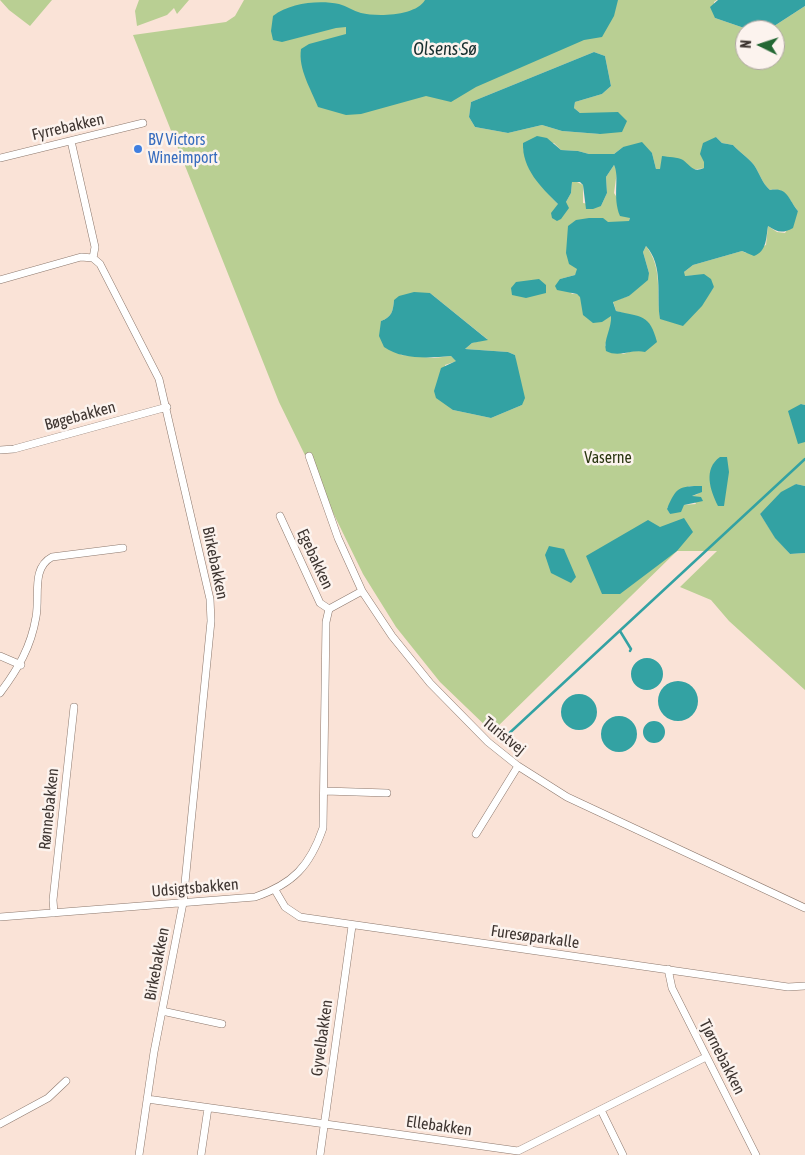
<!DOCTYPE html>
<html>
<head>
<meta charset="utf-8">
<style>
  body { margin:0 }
  #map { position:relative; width:805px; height:1155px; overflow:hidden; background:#fae3d7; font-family:"Asap Condensed",sans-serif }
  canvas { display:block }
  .north { position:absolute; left:735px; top:20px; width:50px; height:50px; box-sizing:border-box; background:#fcf3ee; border:1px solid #b0a7a2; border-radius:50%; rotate:274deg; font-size:14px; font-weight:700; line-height:20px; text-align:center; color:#3e3531 }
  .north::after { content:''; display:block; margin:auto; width:18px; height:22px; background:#246834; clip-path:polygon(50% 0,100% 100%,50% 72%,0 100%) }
</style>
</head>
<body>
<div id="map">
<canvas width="805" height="1155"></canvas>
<div class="north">N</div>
</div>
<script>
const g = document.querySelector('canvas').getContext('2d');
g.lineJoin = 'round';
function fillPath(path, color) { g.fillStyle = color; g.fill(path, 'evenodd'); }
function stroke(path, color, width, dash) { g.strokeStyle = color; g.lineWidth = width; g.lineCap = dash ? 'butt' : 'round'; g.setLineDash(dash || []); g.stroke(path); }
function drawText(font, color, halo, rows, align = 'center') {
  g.font = font + ' "Asap Condensed",sans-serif'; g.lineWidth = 5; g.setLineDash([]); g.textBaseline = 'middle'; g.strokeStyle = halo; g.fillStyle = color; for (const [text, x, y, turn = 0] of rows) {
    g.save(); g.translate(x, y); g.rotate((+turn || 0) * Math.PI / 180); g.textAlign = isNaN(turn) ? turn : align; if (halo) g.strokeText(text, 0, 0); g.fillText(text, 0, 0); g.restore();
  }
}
fillPath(new Path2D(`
  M0,0H52L30,26L9,10Z
  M139,0H189L177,14L174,8L167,15L137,26L135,11Z
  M244,0H717L714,2L715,18L750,30H745V60H775V30H768L805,6V405L801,404L805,442V486L796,484L760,514L775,537L790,554L805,553V690L729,621L711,600L680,587L717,551H677L492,732L440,682L396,627L363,574L279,402L133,35L226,22L235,16ZM594,52L605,56L611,86L602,94L575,102L574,108L580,113H587L600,134L562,131L542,125L508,133L475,127L469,117L471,102ZM716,137L722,143L733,145C739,152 749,158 754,165C760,174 762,183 770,190C786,187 789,200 798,211L785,233L777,232L768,226L766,245L746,253L742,251L693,265L684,272V276L704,275L714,287L708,295L660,318C656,293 663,268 646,246L643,252L649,273L629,296L613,301L616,311L623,313L636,350L623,354L605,346L612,324L611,316L577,294H572L560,279L575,275L608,222H629L630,218L614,193L617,171L614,165L606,177L607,193L601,206L583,203V185L575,181L572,182L571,193L566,202L558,204C542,188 528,170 523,148L554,143L561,150L578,151L589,154H614L623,147L652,153L656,169C662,170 700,170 704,168V162ZM430,293L487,339L472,343L465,349L508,352L515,355L522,405L491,418L453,410L445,365L457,361L451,356L434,358L401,355L381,321C392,317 393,311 394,300ZM689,486H702L698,494L692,496L696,504L683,505L670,514L667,508Z`), '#b9cf93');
fillPath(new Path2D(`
  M425,0H618L614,16L602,37L584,40L476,87L451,102L426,96L361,114L346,115L318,107C311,89 298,69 301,49L309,44L346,34V27L336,28L282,42L273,40L271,31L273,16C290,3 318,0 339,4C347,6 353,11 361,13C377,17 416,16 425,0Z
  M718,0H805V6L768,30H750L715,18L710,7Z
  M594,52L605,56L611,86L602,94L575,102L574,108L580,113L618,112L627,121L622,132L600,134L562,131L542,125L508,133L475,127L469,117L471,102Z
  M537,136L547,138L561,150L578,151L589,154H614L623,147L642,142L652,153L656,169H660L662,156C668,157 678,157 683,160C691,166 693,173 704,168V162L700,154L703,143L716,137L722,143L733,145C739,152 749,158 754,165C760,174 762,183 770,190C788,187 788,199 798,211L793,228C782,234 777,232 768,226C766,238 767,251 754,256L742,251L693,265L684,272L685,276L704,274L711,279L714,287L702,306L683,326L660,319C656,295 664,266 646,246L643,252L649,273L648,280L629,296L613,302L616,311C641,317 650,314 657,342L645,352C631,349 619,358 606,351C603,340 612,328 611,316L602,322L593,323L583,315L580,297L577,294L557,290L555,286L560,279L575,275L577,269L569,264L566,253L568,226L576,220L589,218H603L608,222L629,221L630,218L620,216C612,197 620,177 614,165L606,177L607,193L601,206L593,209H586L583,185L580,182H572L571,193L566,202L569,208L561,219L557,221L552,218L551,213L558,204C541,187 522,169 523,143Z
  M539,279L546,285V293L526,298L512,295L511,288L516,282Z
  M414,292L430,293L488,340L472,343L465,349L508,352L515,355L525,398L522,405L491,418L453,410L436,398L434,391L441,368L456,361L451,356C430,358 402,360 384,347L379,336L381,321C392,317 393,311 394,300L399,296Z
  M801,404L805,405V442L798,444L788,411Z
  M720,457H727L729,472L724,506H718C710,490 703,469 720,457Z
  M796,484L805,486V553L790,554L775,538L760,514L781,492Z
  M702,486V492L692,496L701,497L703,501L684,505L681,512L670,514L667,509C676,487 679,486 702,486Z
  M684,518L693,532L677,551L620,594H602L586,556L648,520L660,527Z
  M549,546L564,549L576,577L571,583L551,573L545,555Z
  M631 674a16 16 0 1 1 32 0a16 16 0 1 1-32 0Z
  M658 701a20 20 0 1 1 40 0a20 20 0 1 1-40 0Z
  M561 712a18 18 0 1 1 36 0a18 18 0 1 1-36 0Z
  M601 734a18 18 0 1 1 36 0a18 18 0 1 1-36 0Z
  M643 732a11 11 0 1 1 22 0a11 11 0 1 1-22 0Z`), '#33a2a3');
stroke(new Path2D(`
  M620,631L631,649L630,651
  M503,739L805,459`), '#33a2a3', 2.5);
const minor = new Path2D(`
  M71,141L95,247L93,258L100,264L159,379L210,599L211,621L183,903L154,1052L139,1155
  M0,158L143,123
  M0,280L81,257L93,258
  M0,450L14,449L167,407
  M309,456L338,538L362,591L392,636L430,683L488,742L518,766L567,797L805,908
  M280,516L320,603L329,609
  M0,656L21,665
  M0,693C18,669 31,647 36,617C40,596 31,568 52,557L123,548
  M325,791L387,793
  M476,834L518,766
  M275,890L285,907L300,917L788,987L805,986
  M54,913L53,900L74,707
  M0,917L255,897C293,884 310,866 323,828L326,622L329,609L362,591
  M668,969L672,988L756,1155
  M162,1011L222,1024
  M147,1099L518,1151L706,1057
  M601,1110L623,1155
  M0,1124L48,1098L66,1081
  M201,1155L208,1108
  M320,1155L352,926`);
stroke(minor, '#8c786d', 8);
stroke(minor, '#fff', 7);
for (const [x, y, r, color] of [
  [138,149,5,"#3f7fe0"]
]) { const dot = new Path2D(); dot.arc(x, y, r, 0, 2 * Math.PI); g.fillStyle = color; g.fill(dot); stroke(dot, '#fcf3ee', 2); }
drawText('16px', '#3e3531', '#fcf3ee', [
  ["Fyrrebakken",68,127,-13],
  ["Bøgebakken",80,416,-15],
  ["Egebakken",315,559,65],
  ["Birkebakken",215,563,78],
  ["Turistvej",504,736,39],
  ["Rønnebakken",49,809,-84],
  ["Udsigtsbakken",195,888,-5],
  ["Furesøparkalle",535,937,8],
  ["Birkebakken",157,964,-79],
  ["Gyvelbakken",322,1038,-82],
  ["Tjørnebakken",722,1057,63],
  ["Ellebakken",439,1126,8]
]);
drawText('16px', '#366cbe', '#fcf3ee', [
  ["BV Victors",148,140],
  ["Wineimport",148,158]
], 'left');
drawText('16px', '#2a3611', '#fcf3ee', [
  ["Vaserne",608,458]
]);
drawText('italic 18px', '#172f2f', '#fcf3ee', [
  ["Olsens Sø",445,49]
]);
</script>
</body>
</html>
